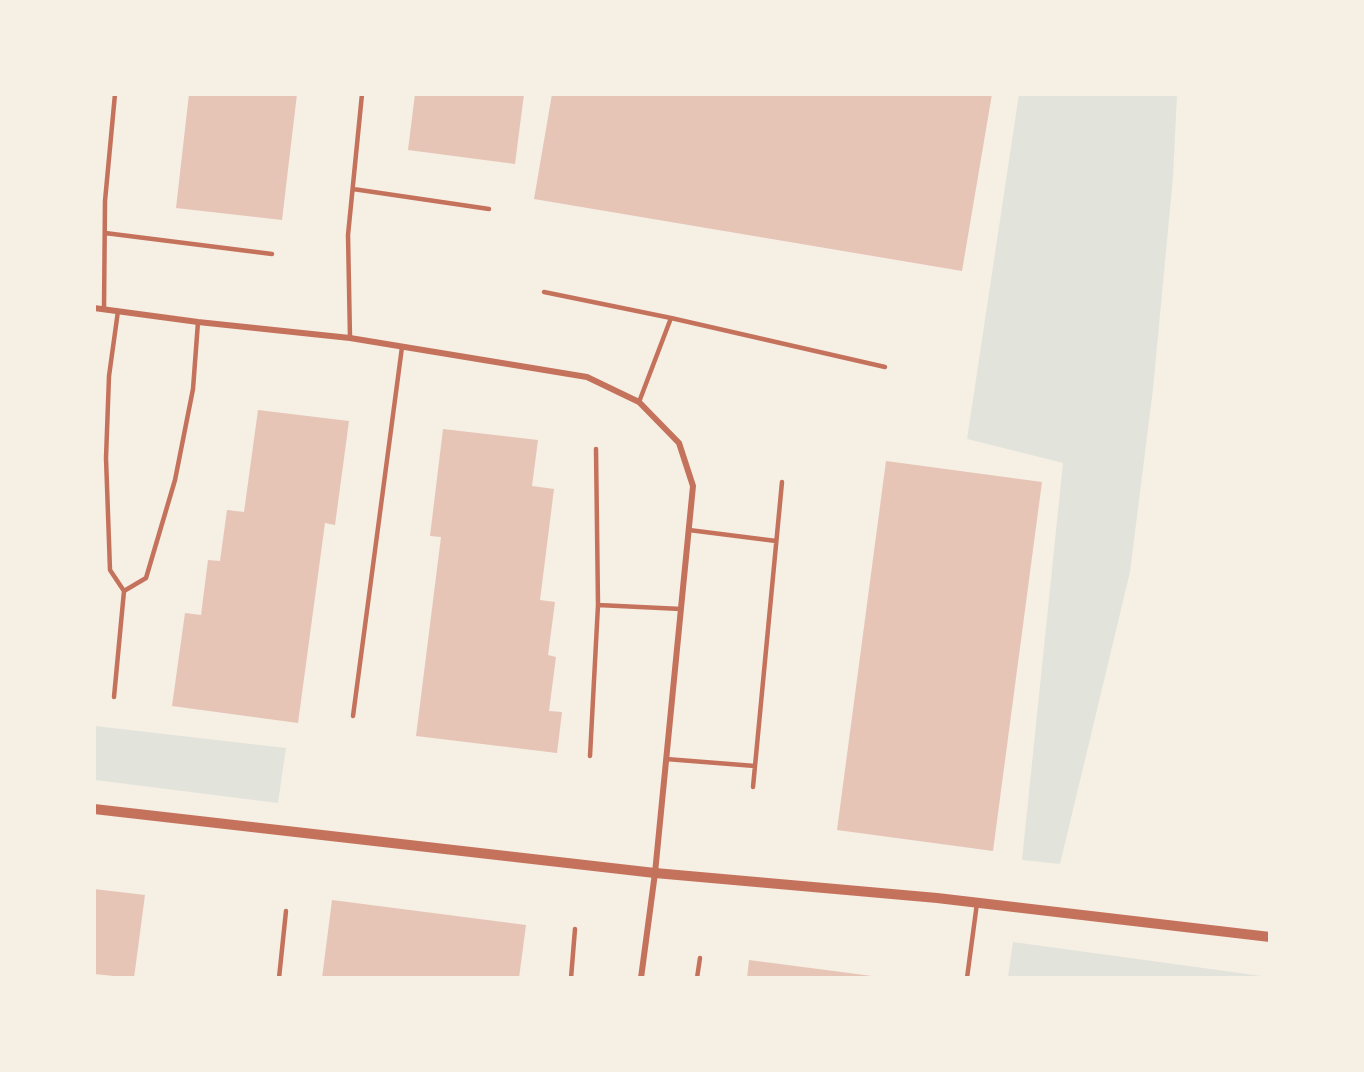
<!DOCTYPE html>
<html>
<head>
<meta charset="utf-8">
<style>
  body { margin:0 }
  #map { position:relative; width:1364px; height:1072px; overflow:hidden; background:#f6efe4; font-family:"Alegreya Sans",sans-serif }
  canvas { display:block }
  .frame { position:absolute; inset:0; border:96px solid #f6efe4; pointer-events:none }
</style>
</head>
<body>
<div id="map">
<canvas width="1364" height="1072"></canvas>
<div class="frame"></div>
</div>
<script>
const g = document.querySelector('canvas').getContext('2d');
g.lineJoin = 'round';
function fillPath(path, color) { g.fillStyle = color; g.fill(path, 'evenodd'); }
function stroke(path, color, width, dash) { g.strokeStyle = color; g.lineWidth = width; g.lineCap = dash ? 'butt' : 'round'; g.setLineDash(dash || []); g.stroke(path); }
fillPath(new Path2D(`
  M1019,94L1177,95L1173,177L1153,389L1130,572L1060,864L1022,860L1063,463L967,439Z
  M95,726L286,748L278,803L95,780Z
  M1013,942L1269,977H1008Z`), '#e2e4dc');
fillPath(new Path2D(`
  M189,94H297L282,220L176,208Z
  M415,94H524L515,164L408,150Z
  M552,94H992L962,271L534,199Z
  M258,410L349,421L335,525L325,523L298,723L172,706L185,613L201,615L208,560L220,561L227,510L244,512Z
  M443,429L538,440L532,486L554,489L540,600L555,602L548,655L556,657L549,711L562,712L557,753L416,736L441,537L430,536Z
  M886,461L1042,482L993,851L837,830Z
  M94,889L145,895L134,978L94,974Z
  M332,900L526,925L519,978H322Z
  M749,960L872,976V978H747Z`), '#e6c5b7');
stroke(new Path2D(`
  M353,189L489,209
  M105,233L272,254
  M544,292L671,318L885,367
  M104,309L105,201L115,94
  M350,338L348,235L362,94
  M639,402L671,318
  M689,530L776,541
  M124,591L146,578L175,480L193,389L198,322
  M598,605L681,609
  M114,697L124,591L110,570L106,458L109,376L118,311
  M353,716L402,347
  M590,756L598,605L596,449
  M666,759L755,766
  M753,787L782,482
  M279,978L286,911
  M571,978L575,929
  M697,978L700,958
  M967,978L977,903`), '#c5725c', 4.5);
stroke(new Path2D(`
  M94,308L198,322L350,338L587,377L639,402L679,443L693,486L655,873L641,978`), '#c5725c', 6);
stroke(new Path2D(`
  M94,809L655,873L937,898L1270,937`), '#c5725c', 10);
</script>
</body>
</html>
